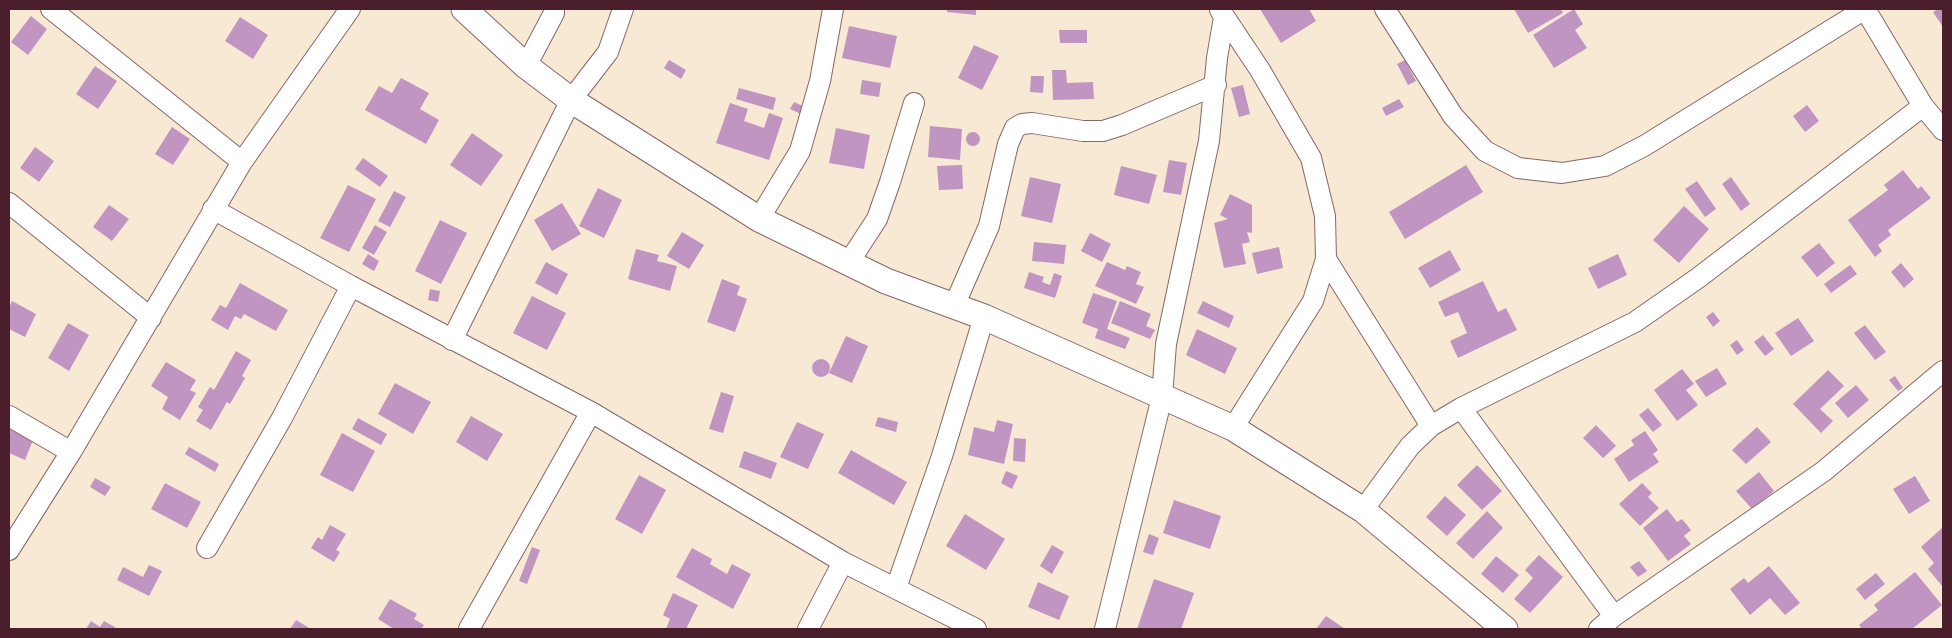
<!DOCTYPE html>
<html>
<head>
<meta charset="utf-8">
<style>
  body { margin:0 }
  #map { position:relative; width:1952px; height:638px; overflow:hidden; background:#f8e9d4; font-family:Dekko,sans-serif }
  canvas { display:block }
  .frame { position:absolute; inset:0; border:10px solid #4a1f2b; pointer-events:none }
</style>
</head>
<body>
<div id="map">
<canvas width="1952" height="638"></canvas>
<div class="frame"></div>
</div>
<script>
const g = document.querySelector('canvas').getContext('2d');
g.lineJoin = 'round';
function fillPath(path, color) { g.fillStyle = color; g.fill(path, 'evenodd'); }
function stroke(path, color, width, dash) { g.strokeStyle = color; g.lineWidth = width; g.lineCap = dash ? 'butt' : 'round'; g.setLineDash(dash || []); g.stroke(path); }
fillPath(new Path2D(`
  M947,9H976V15L947,12Z
  M1260,9H1309L1316,21L1281,43Z
  M1514,9H1561L1563,13L1528,33Z
  M1574,9L1583,24L1575,30L1587,48L1554,68L1533,35Z
  M1938,9H1943V27L1933,12Z
  M31,16L47,29L28,55L11,42Z
  M240,17L268,35L253,59L225,41Z
  M849,26L897,36L890,68L842,58Z
  M1059,30H1087V43H1060Z
  M974,45L999,56L982,90L958,78Z
  M669,60L686,70L681,79L664,68Z
  M1405,60L1416,81L1408,85L1397,64Z
  M95,66L117,81L98,109L76,94Z
  M1052,70H1066L1067,83L1093,82L1094,99L1053,100Z
  M1031,76H1044L1043,93L1030,92Z
  M401,78L429,93L420,109L439,120L426,144L365,110L379,86L392,93Z
  M862,80L881,83L879,97L860,94Z
  M1243,85L1250,114L1239,117L1231,88Z
  M739,88L776,98L773,110L736,99Z
  M1399,99L1404,107L1386,116L1382,108Z
  M794,102L805,107L801,114L790,109Z
  M730,103L748,109L744,121L764,128L769,113L783,118L769,160L716,143Z
  M1807,105L1819,121L1805,132L1793,116Z
  M930,126L962,129L960,160L928,157Z
  M172,127L190,139L173,165L155,154Z
  M836,128L870,135L864,169L829,163Z
  M966 139a7 7 0 1 1 14 0a7 7 0 1 1-14 0Z
  M472,133L503,155L481,186L450,165Z
  M35,147L54,161L39,182L20,168Z
  M363,158L388,176L380,187L355,169Z
  M1169,160L1187,163L1181,195L1163,192Z
  M962,165L963,189L939,190L937,166Z
  M1466,165L1483,192L1405,239L1389,212Z
  M1121,166L1157,175L1149,204L1114,195Z
  M1903,170L1918,189L1921,186L1931,198L1888,230L1891,235L1878,245L1882,251L1875,257L1848,220L1888,190L1884,185Z
  M1030,177L1061,184L1052,223L1021,216Z
  M1731,177L1750,204L1741,211L1722,184Z
  M1697,181L1716,209L1705,217L1685,189Z
  M348,185L376,199L349,252L320,238Z
  M598,188L622,200L604,238L579,226Z
  M394,191L406,197L390,227L378,221Z
  M1230,194L1252,205V233L1247,232L1250,242L1242,244L1246,264L1224,268L1214,223L1228,219L1220,215Z
  M562,203L581,234L552,251L534,220Z
  M109,205L129,219L112,241L93,227Z
  M1684,206L1709,229L1679,263L1653,240Z
  M440,220L467,233L441,284L415,271Z
  M375,225L387,232L374,255L362,248Z
  M682,232L704,245L689,269L667,256Z
  M1090,233L1111,244L1102,262L1081,251Z
  M1034,242L1066,245L1064,264L1032,261Z
  M1819,243L1835,263L1817,277L1801,257Z
  M1279,247L1283,268L1257,274L1252,253Z
  M636,249L659,255L657,261L677,266L670,291L628,279Z
  M1450,250L1461,270L1430,288L1418,268Z
  M368,254L379,261L374,271L362,264Z
  M1618,254L1627,275L1598,289L1588,268Z
  M546,262L568,274L557,295L535,283Z
  M1107,262L1125,270L1127,266L1141,272L1136,284L1144,287L1136,304L1095,286Z
  M1901,263L1914,279L1904,288L1891,272Z
  M1850,265L1857,274L1831,293L1824,284Z
  M1029,272L1044,277L1042,282L1050,285L1054,273L1062,276L1055,298L1024,288Z
  M722,279L740,286L737,295L747,299L735,332L707,322Z
  M1483,281L1498,312L1506,308L1517,330L1458,358L1450,341L1467,333L1458,312L1445,317L1438,302Z
  M240,283L288,310L276,331L244,314L241,319L235,316L228,330L211,320L220,305L226,308Z
  M430,289L440,291L438,302L428,300Z
  M1093,293L1117,301L1107,329L1130,338L1125,349L1095,338L1098,329L1082,323Z
  M532,296L566,313L547,350L513,333Z
  M12,301L36,314L25,337L9,329V308Z
  M1120,301L1151,314L1146,326L1155,330L1150,339L1111,323Z
  M1203,301L1234,316L1229,328L1197,313Z
  M1713,312L1720,321L1713,327L1706,317Z
  M1798,318L1814,341L1791,356L1775,333Z
  M68,323L89,335L69,371L48,358Z
  M1865,325L1886,352L1875,360L1854,333Z
  M1197,329L1237,348L1225,374L1186,355Z
  M1763,335L1774,349L1765,356L1754,342Z
  M846,336L868,346L852,383L829,373Z
  M1737,340L1744,350L1737,355L1730,345Z
  M236,351L251,360L242,376L245,378L230,404L227,402L211,430L196,421L203,410L198,407L210,387L214,390Z
  M812 368a9 9 0 1 1 18 0a9 9 0 1 1-18 0Z
  M166,362L196,380L190,390L196,393L180,420L162,409L168,397L151,386Z
  M1717,368L1727,384L1706,397L1695,381Z
  M1682,369L1694,384L1686,390L1698,405L1677,421L1654,390Z
  M1828,370L1844,386L1820,409L1833,421L1821,433L1793,404Z
  M1895,376L1903,388L1898,391L1889,380Z
  M395,383L431,402L413,434L378,414Z
  M1856,385L1869,400L1848,418L1835,403Z
  M721,392L734,396L723,433L709,429Z
  M1648,408L1662,425L1653,432L1639,415Z
  M471,416L503,434L487,461L456,442Z
  M878,417L898,422L896,432L875,426Z
  M358,418L387,434L381,445L352,429Z
  M997,420L1013,424L1004,464L968,455L974,427L994,432Z
  M797,422L824,434L808,469L780,457Z
  M9,424L35,435L25,460L9,453Z
  M1596,425L1616,446L1603,458L1583,438Z
  M1757,427L1771,442L1746,464L1732,450Z
  M1645,431L1658,450L1653,454L1659,462L1629,482L1614,459L1634,445L1631,440Z
  M342,433L375,451L353,492L320,475Z
  M1014,438L1026,439L1025,462L1013,461Z
  M189,447L219,464L215,472L185,454Z
  M851,450L907,482L894,505L838,473Z
  M744,451L777,463L771,479L739,467Z
  M1477,465L1502,491L1482,510L1457,485Z
  M1006,471L1018,476L1012,489L1001,483Z
  M1759,472L1774,491L1752,509L1736,491Z
  M639,475L666,490L642,534L615,519Z
  M1915,476L1930,501L1909,514L1893,489Z
  M95,478L111,487L105,496L90,487Z
  M165,483L201,502L187,528L151,509Z
  M1642,483L1652,493L1648,497L1659,508L1640,526L1619,504Z
  M1445,496L1466,515L1447,536L1426,517Z
  M1174,500L1221,516L1210,549L1163,533Z
  M1667,509L1677,522L1682,519L1691,530L1684,536L1691,544L1668,561L1643,528Z
  M1487,511L1503,528L1473,559L1456,543Z
  M965,514L1005,539L986,570L946,546Z
  M330,525L346,534L336,550L340,552L334,562L311,548L318,537L322,540Z
  M1943,527V587L1928,569L1934,563L1921,547Z
  M1149,534L1159,538L1153,555L1143,552Z
  M1052,545L1064,552L1052,574L1040,566Z
  M532,547L540,550L527,584L519,581Z
  M692,548L712,559L710,564L727,574L732,564L751,574L733,609L676,577Z
  M1539,555L1563,577L1530,613L1514,599L1533,578L1525,570Z
  M1496,556L1519,575L1503,593L1481,574Z
  M1639,561L1647,571L1638,577L1630,567Z
  M149,565L162,571L149,596L117,580L123,567L143,577Z
  M1769,566L1800,603L1785,615L1770,598L1750,615L1730,589L1744,578L1748,583Z
  M1915,572L1942,605L1912,629H1862L1859,625L1878,610L1874,605Z
  M1876,573L1885,584L1865,600L1856,589Z
  M1154,579L1194,593L1181,629H1137Z
  M1038,582L1069,596L1059,620L1028,607Z
  M673,593L698,605L686,629H666L670,619L663,615Z
  M390,599L417,614L414,619L424,625L421,629H394L378,619Z
  M1326,616L1345,629H1316Z
  M296,620L311,629H290Z
  M91,621L100,627L104,621L115,627L114,629H86Z`), '#c095c1');
const minor = new Path2D(`
  M51,9L242,162
  M1385,9L1453,116L1485,151L1518,168L1562,173L1605,166L1644,146L1865,9
  M1865,9L1923,106L1943,130
  M1220,10L1260,70L1311,158L1325,216L1326,259L1313,301L1233,428
  M526,66L554,13V9
  M9,203L151,318
  M213,209L351,286L591,412L843,562L976,629
  M759,219L800,151L820,81L833,9
  M1326,259L1431,426
  M849,262L877,219L890,182L914,103
  M954,306L989,226L1008,144L1015,128L1022,124L1032,123L1083,131H1103L1122,125L1216,85
  M452,340L571,100L608,52L623,9
  M1461,408L1614,616
  M9,416L71,452
  M1363,510L1410,446L1431,426L1461,408L1635,322L1698,278L1923,106
  M207,548L282,418L351,286
  M9,550L71,452L242,162L350,9
  M896,588L942,456L984,317
  M469,629L591,412
  M808,629L843,562
  M1105,629L1162,397L1166,344L1209,141L1217,58L1224,17
  M1599,629L1614,616L1824,471L1943,371`);
const tertiary = new Path2D(`
  M464,9L526,66L571,100L759,219L886,281L984,317L1233,428L1363,510L1505,629`);
stroke(minor, '#876666', 22);
stroke(tertiary, '#876666', 27);
stroke(minor, '#fff', 20);
stroke(tertiary, '#fff', 25);
</script>
</body>
</html>
